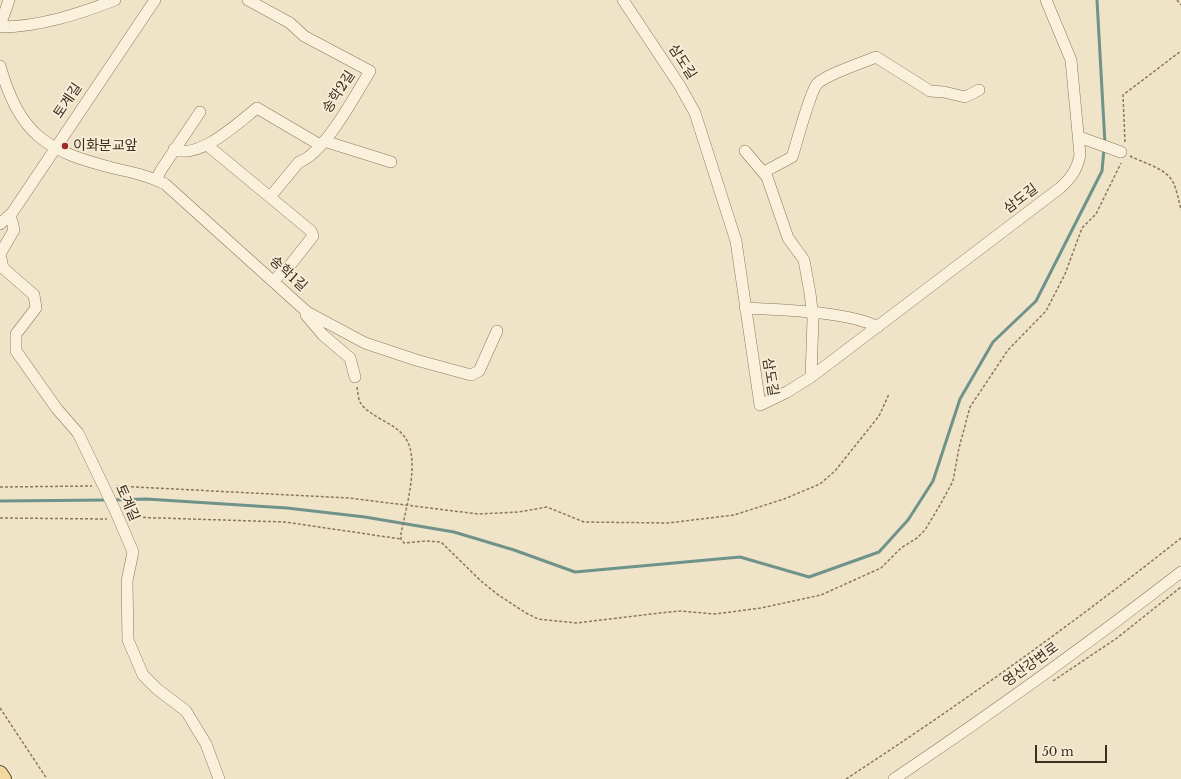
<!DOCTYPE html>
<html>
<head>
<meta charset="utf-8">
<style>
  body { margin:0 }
  #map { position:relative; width:1181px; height:779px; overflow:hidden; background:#f0e4c8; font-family:"Libre Baskerville",serif }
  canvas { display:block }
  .scale { position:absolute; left:1035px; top:745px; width:72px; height:18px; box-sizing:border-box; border:2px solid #3d2e20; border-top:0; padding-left:5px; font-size:12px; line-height:14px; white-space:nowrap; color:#3d2e20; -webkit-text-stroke:3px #f7eed8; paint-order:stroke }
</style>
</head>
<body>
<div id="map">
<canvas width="1181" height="779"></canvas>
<div class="scale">50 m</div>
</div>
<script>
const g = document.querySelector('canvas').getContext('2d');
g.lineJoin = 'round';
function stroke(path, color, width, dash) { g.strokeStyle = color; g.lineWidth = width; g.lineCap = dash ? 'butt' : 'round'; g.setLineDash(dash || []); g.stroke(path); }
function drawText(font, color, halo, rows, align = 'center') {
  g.font = font + ' "Libre Baskerville","Noto Sans KR",serif'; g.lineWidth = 3.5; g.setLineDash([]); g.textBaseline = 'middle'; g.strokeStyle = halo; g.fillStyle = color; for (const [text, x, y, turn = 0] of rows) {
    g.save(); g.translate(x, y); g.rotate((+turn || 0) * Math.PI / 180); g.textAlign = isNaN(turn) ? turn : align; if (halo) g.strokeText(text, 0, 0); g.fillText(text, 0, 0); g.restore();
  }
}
stroke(new Path2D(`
  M1097,0L1105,144
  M113,500L146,499L287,508L365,517L454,532L514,550L575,572L740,557L809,577L879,552L908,520L933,481L960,399L993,342L1036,301L1102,171L1104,149
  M0,501L108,500`), '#6f938a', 3);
const minor = new Path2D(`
  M248,0L290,23L304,36L370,71C356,94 324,154 299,162L270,197
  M623,0L680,86L695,113L736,241L760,405L787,392L811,377L1060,188C1071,178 1077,170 1080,155L1071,60L1046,0
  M0,26L9,0
  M0,27C39,27 79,14 115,0
  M0,66C20,135 46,151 113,168C131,172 149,176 165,184L307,312L365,343L416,360L471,375L479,371L497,331
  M1079,137L1121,152
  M324,141L391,162
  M207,145L311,231L313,236L291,264L273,281
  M174,149C198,161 238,123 257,108L320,145
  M745,151L767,177L788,238L804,260L810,293L813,319L811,377
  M764,172L792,157C797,143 809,94 817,84C825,75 864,62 876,57L930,91L944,92L965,97L979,90
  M156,180L161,170L200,112
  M6,218L12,221L14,230L0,254L3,268L34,295L36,308L16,334V351L57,409L78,433L115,510L133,552L127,581L128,640L143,675L157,689L186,711L206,744L219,779
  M0,224L12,213L155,0
  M745,308C780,310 848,311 878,327
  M306,315L323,335L350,358L355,377
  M894,779C992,713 1088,644 1181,572`);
const major = new Path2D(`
  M0,773L4,779`);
stroke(minor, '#8d765c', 12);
stroke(major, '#5b4430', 16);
stroke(new Path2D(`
  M1177,0L1181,5
  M1125,142L1123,95L1181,51
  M1130,156C1143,163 1166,168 1173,182C1177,191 1179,201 1181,210
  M357,387C358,392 358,398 360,402C368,417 397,423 406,439C420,460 406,509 401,533V539L404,543L426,541L441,542L481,581L497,594L526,613L538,619L576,623L660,613L680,611L715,614L761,608L821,595L881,568L901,548L917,538L925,530L940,505L953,481L959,448L970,407L1008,350L1046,311L1065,274L1082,228L1096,214L1121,163
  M116,486L349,498L478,514L519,512L547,507L584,522L668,523L734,515L784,499L820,484L835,471L879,416L889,394
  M0,487L92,486
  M128,517L285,522L401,539
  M0,518L107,519
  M1053,681L1117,638L1181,587
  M0,708L47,779
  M846,779C961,704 1073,624 1181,538`), '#8d765c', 1.5, [3, 2]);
stroke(minor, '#faf1dc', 11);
stroke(major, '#f3d9a0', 14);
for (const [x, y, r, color] of [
  [65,146,4,"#9e2a2b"]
]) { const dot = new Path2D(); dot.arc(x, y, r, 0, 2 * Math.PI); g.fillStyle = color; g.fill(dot); stroke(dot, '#f7eed8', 1.5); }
drawText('14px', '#3d2e20', '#f7eed8', [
  ["삼도길",682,62,57],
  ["송학2길",339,92,-57],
  ["토계길",68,101,-56],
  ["삼도길",1021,199,-37],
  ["송학1길",288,274,42],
  ["삼도길",770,377,81],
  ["토계길",127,503,66],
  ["영산강변로",1031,665,-36]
]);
drawText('14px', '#3d2e20', '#f7eed8', [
  ["이화분교앞",73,146]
], 'left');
</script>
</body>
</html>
